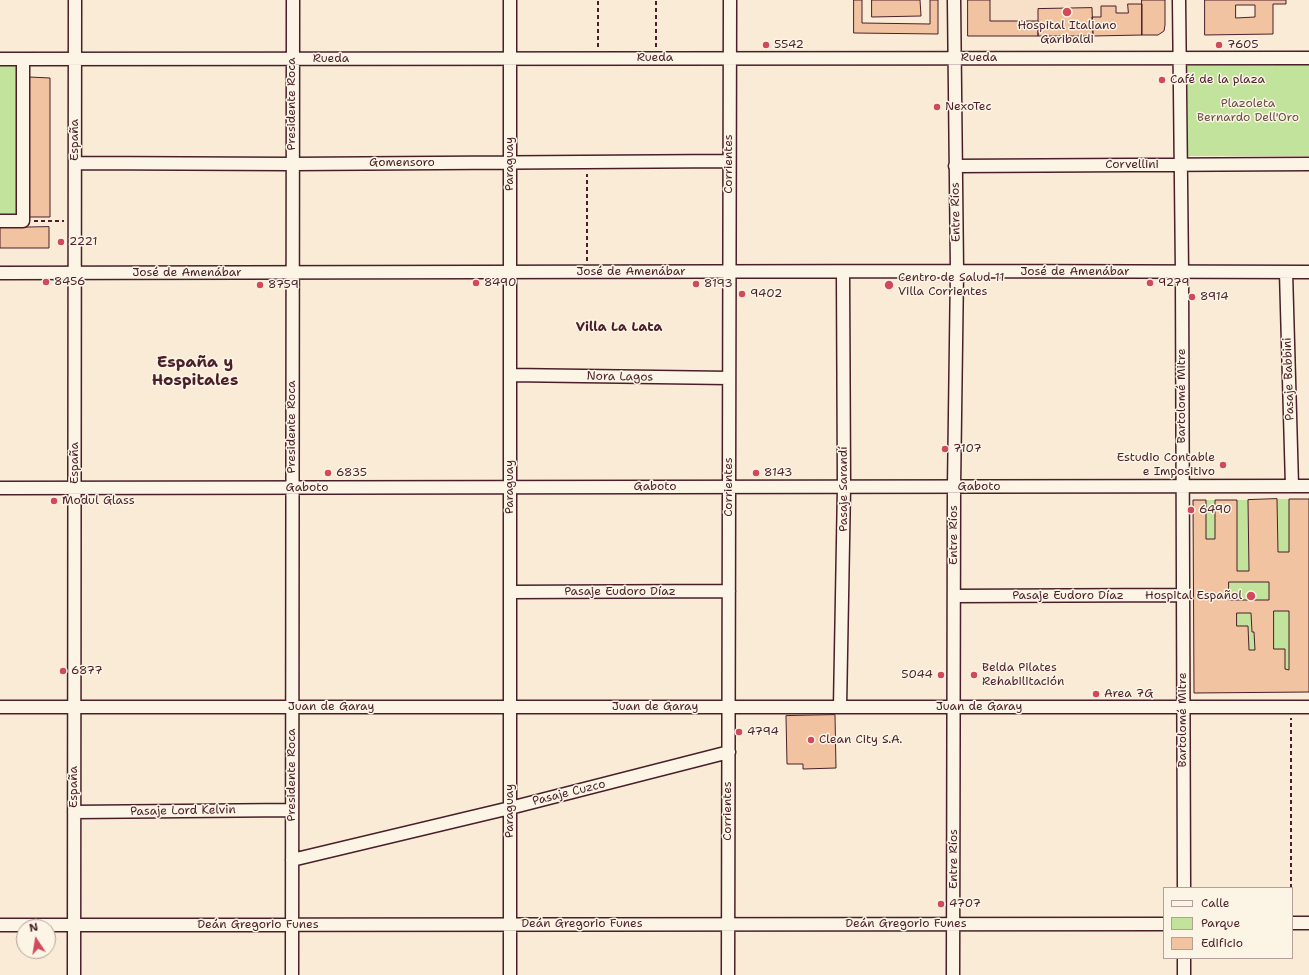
<!DOCTYPE html>
<html>
<head>
<meta charset="utf-8">
<style>
  body { margin:0 }
  #map { position:relative; width:1309px; height:975px; overflow:hidden; background:#faebd7; font-family:"Shantell Sans",sans-serif }
  canvas { display:block }
  .legend { position:absolute; left:1163px; top:887px; width:130px; height:72px; box-sizing:border-box; background:#fcf5e5; border:1px solid #b59f9b; margin:0; padding:5px 7px; list-style:none; font-size:12px; color:#4a1f2b }
  .legend li { display:flex; align-items:center; gap:8px; height:20px }
  .legend b { width:20px; border:1px solid #b59f9b }
  .north { position:absolute; left:16px; top:919px; width:40px; height:40px; box-sizing:border-box; background:#fcf5e5; border:1px solid #b59f9b; border-radius:50%; rotate:348deg; font-size:11px; font-weight:700; line-height:16px; text-align:center; color:#4a1f2b }
  .north::after { content:''; display:block; margin:auto; width:14px; height:18px; background:#d1495b; clip-path:polygon(50% 0,100% 100%,50% 72%,0 100%) }
</style>
</head>
<body>
<div id="map">
<canvas width="1309" height="975"></canvas>
<ul class="legend">
<li><b style="height:5px;background:#fcf5e5"></b>Calle</li>
<li><b style="height:11px;background:#c1e39c"></b>Parque</li>
<li><b style="height:11px;background:#f2c3a1"></b>Edificio</li>
</ul>
<div class="north">N</div>
</div>
<script>
const g = document.querySelector('canvas').getContext('2d');
g.lineJoin = 'round';
function fillPath(path, color) { g.fillStyle = color; g.fill(path, 'evenodd'); }
function stroke(path, color, width, dash) { g.strokeStyle = color; g.lineWidth = width; g.lineCap = dash ? 'butt' : 'round'; g.setLineDash(dash || []); g.stroke(path); }
function drawText(font, color, halo, rows, align = 'center') {
  g.font = font + ' "Shantell Sans",sans-serif'; g.lineWidth = 3; g.setLineDash([]); g.textBaseline = 'middle'; g.strokeStyle = halo; g.fillStyle = color; for (const [text, x, y, turn = 0] of rows) {
    g.save(); g.translate(x, y); g.rotate((+turn || 0) * Math.PI / 180); g.textAlign = isNaN(turn) ? turn : align; if (halo) g.strokeText(text, 0, 0); g.fillText(text, 0, 0); g.restore();
  }
}
fillPath(new Path2D(`
  M968,0H1165V25L1164,31L1158,35H1149L968,36Z`), '#f8dfc7');
fillPath(new Path2D(`
  M0,65H20L19,215H0Z
  M1309,65V156H1188L1187,66Z
  M1277,499H1289V552H1278Z
  M1206,500H1215V539H1206Z
  M1237,500H1248L1249,571H1237Z
  M1229,582H1269V600H1229Z
  M1274,611H1289V670L1285,669V650L1274,649Z
  M1237,613H1251L1252,632H1254L1255,650H1249L1248,626H1237Z`), '#c1e39c');
const building = new Path2D(`
  M854,0H862V23L930,24V0H938V34L854,33Z
  M872,0H920L921,16L872,17Z
  M968,0H990V21H1038V36H968Z
  M1142,0H1165V25L1164,31L1158,35H1142Z
  M1205,0H1286V4H1273V34L1205,35ZM1236,5H1255V17L1236,18Z
  M1128,4H1142V35L1093,36L1092,17H1101V6H1116V13H1128Z
  M1092,8L1093,36H1038V9Z
  M29,77L50,78V217H28Z
  M49,227V248H0V228Z
  M1277,499L1278,552H1289V499H1309V692L1194,693L1193,500H1206V539H1215V500H1237V571H1249L1248,500ZM1229,582H1269V600H1229ZM1274,611H1289V670L1285,669V649H1274ZM1237,613H1251L1252,632H1254L1255,650H1249L1248,626H1237Z
  M835,715L836,768L803,769V764H787L786,716Z`);
fillPath(building, '#f2c3a1');
stroke(building, '#4a1f2b', 1);
const minor = new Path2D(`
  M1179,0L1182,272L1184,888
  M0,59L1309,58
  M75,163L292,164L729,161
  M955,166L1309,164
  M0,221H23V59
  M1286,272L1292,486
  M0,273L957,271L1309,272
  M510,375L729,378
  M0,488L1309,486
  M510,592L729,591
  M954,596L1183,595
  M0,707H1309
  M840,707L844,487L843,272
  M74,812L292,810
  M292,860L510,808L729,752
  M1292,923H1309
  M0,925L1164,924
  M1184,958V975
  M74,975L75,0
  M292,975L293,0
  M510,975V0
  M728,975L730,0
  M953,975L954,487L957,271L954,0`);
stroke(minor, '#4a1f2b', 15);
stroke(new Path2D(`
  M598,47V0
  M656,47V0
  M34,221H64
  M587,261V174
  M1291,888V718`), '#4a1f2b', 2, [4, 3]);
stroke(minor, '#fcf5e5', 12);
for (const [x, y, r, color] of [
  [1067,12,5,"#d1495b"],
  [766,45,4,"#d1495b"],
  [1219,45,4,"#d1495b"],
  [1162,80,4,"#d1495b"],
  [937,107,4,"#d1495b"],
  [61,242,4,"#d1495b"],
  [46,282,4,"#d1495b"],
  [476,283,4,"#d1495b"],
  [1150,283,4,"#d1495b"],
  [696,284,4,"#d1495b"],
  [260,285,4,"#d1495b"],
  [889,285,5,"#d1495b"],
  [742,294,4,"#d1495b"],
  [1192,297,4,"#d1495b"],
  [945,449,4,"#d1495b"],
  [1223,465,4,"#d1495b"],
  [328,473,4,"#d1495b"],
  [756,473,4,"#d1495b"],
  [54,501,4,"#d1495b"],
  [1191,510,4,"#d1495b"],
  [1251,596,5,"#d1495b"],
  [63,671,4,"#d1495b"],
  [941,675,4,"#d1495b"],
  [974,675,4,"#d1495b"],
  [1096,694,4,"#d1495b"],
  [739,732,4,"#d1495b"],
  [811,740,4,"#d1495b"],
  [941,904,4,"#d1495b"]
]) { const dot = new Path2D(); dot.arc(x, y, r, 0, 2 * Math.PI); g.fillStyle = color; g.fill(dot); stroke(dot, '#fcf5e5', 1.5); }
drawText('12px', '#4a1f2b', '#fcf5e5', [
  ["Hospital Italiano",1067,26,"center"],
  ["Garibaldi",1067,40,"center"],
  ["5542",774,45],
  ["7605",1227,45],
  ["Café de la plaza",1170,80],
  ["NexoTec",945,107],
  ["2221",69,242],
  ["Centro de Salud 11",898,278],
  ["Villa Corrientes",898,292],
  ["8456",54,282],
  ["8490",484,283],
  ["9279",1158,283],
  ["8193",704,284],
  ["8759",268,285],
  ["9402",750,294],
  ["8914",1200,297],
  ["7107",953,449],
  ["Estudio Contable",1215,458,"right"],
  ["e Impositivo",1215,472,"right"],
  ["6835",336,473],
  ["8143",764,473],
  ["Modul Glass",62,501],
  ["6490",1199,510],
  ["Hospital Español",1242,596,"right"],
  ["Belda Pilates",982,668],
  ["Rehabilitación",982,682],
  ["6877",71,671],
  ["5044",933,675,"right"],
  ["Area 7G",1104,694],
  ["4794",747,732],
  ["Clean City S.A.",819,740],
  ["4707",949,904]
], 'left');
drawText('12px', '#4a1f2b', '#fcf5e5', [
  ["Rueda",655,58],
  ["Rueda",979,58],
  ["Rueda",331,59],
  ["Presidente Roca",292,104,-90],
  ["España",75,140,-90],
  ["Gomensoro",402,163],
  ["Paraguay",510,164,-90],
  ["Corrientes",729,164,-90],
  ["Corvellini",1132,165],
  ["Entre Ríos",956,212,-91],
  ["José de Amenábar",631,272],
  ["José de Amenábar",1075,272],
  ["José de Amenábar",187,273],
  ["Nora Lagos",620,377,1],
  ["Pasaje Babbini",1289,379,-92],
  ["Bartolomé Mitre",1182,396,-90],
  ["Presidente Roca",292,427,-90],
  ["España",75,463,-90],
  ["Paraguay",510,487,-90],
  ["Gaboto",655,487],
  ["Corrientes",729,487,-90],
  ["Gaboto",979,487],
  ["Gaboto",307,488],
  ["Pasaje Sarandí",844,489,-90],
  ["Entre Ríos",954,535,-90],
  ["Pasaje Eudoro Díaz",620,592],
  ["Pasaje Eudoro Díaz",1068,596],
  ["Juan de Garay",331,707],
  ["Juan de Garay",655,707],
  ["Juan de Garay",979,707],
  ["Bartolomé Mitre",1183,720,-90],
  ["Presidente Roca",292,775,-90],
  ["España",74,787,-90],
  ["Pasaje Cuzco",569,793,-14],
  ["Pasaje Lord Kelvin",183,811,-1],
  ["Paraguay",510,811,-90],
  ["Corrientes",728,811,-90],
  ["Entre Ríos",954,859,-90],
  ["Deán Gregorio Funes",582,924],
  ["Deán Gregorio Funes",906,924],
  ["Deán Gregorio Funes",258,925]
]);
drawText('12px', '#685047', '#fcf5e5', [
  ["Plazoleta",1248,104],
  ["Bernardo Dell'Oro",1248,118]
]);
drawText('bold 13px', '#4a1f2b', '#fcf5e5', [
  ["Villa La Lata",619,328]
]);
drawText('bold 16px', '#4a1f2b', '#fcf5e5', [
  ["España y",195,363],
  ["Hospitales",195,381]
]);
</script>
</body>
</html>
